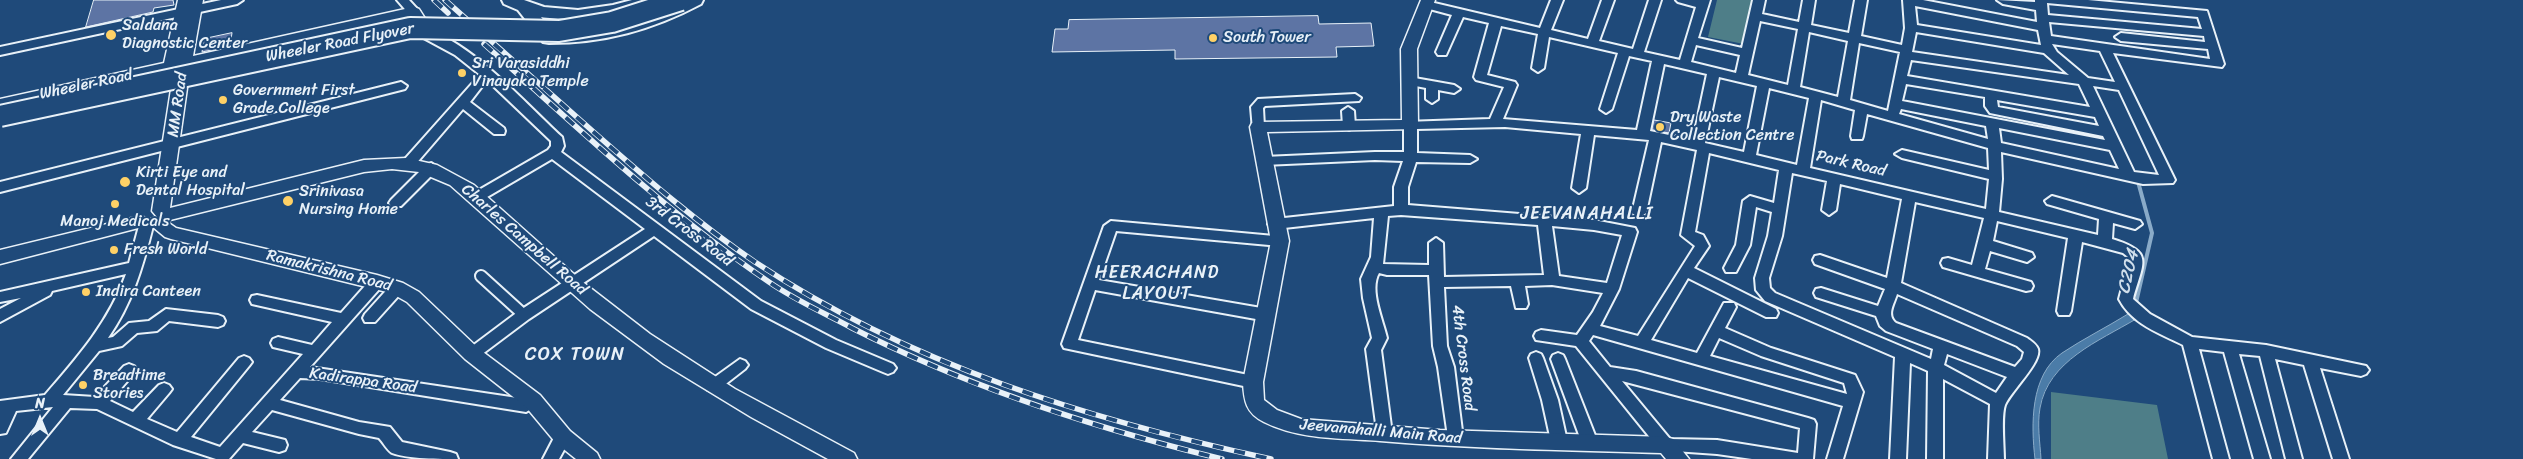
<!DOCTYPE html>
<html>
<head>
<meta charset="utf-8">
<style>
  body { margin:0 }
  #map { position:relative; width:2523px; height:459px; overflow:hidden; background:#1f4a7a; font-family:Sriracha,sans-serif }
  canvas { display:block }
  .north { position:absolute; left:15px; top:394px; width:50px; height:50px; -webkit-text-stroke:4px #1f4a7a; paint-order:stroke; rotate:0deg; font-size:14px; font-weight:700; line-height:20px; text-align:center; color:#e8f1f8 }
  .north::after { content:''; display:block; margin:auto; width:18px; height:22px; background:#e8f1f8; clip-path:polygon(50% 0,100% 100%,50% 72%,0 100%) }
</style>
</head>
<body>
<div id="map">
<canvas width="2523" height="459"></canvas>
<div class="north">N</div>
</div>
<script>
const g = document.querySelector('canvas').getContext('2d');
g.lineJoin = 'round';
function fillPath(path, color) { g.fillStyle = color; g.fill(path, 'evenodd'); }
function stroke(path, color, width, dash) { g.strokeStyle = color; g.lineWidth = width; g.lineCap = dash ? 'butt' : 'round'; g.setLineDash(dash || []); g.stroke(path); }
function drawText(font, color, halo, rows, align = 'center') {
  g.font = font + ' Sriracha,sans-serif'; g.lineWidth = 4; g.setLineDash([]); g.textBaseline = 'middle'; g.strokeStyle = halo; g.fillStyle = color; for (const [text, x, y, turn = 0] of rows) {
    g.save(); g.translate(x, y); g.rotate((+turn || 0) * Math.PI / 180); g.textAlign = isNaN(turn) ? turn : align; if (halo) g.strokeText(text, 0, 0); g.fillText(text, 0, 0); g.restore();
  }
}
fillPath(new Path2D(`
  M1717,0H1753L1744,44L1708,37Z
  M2051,392L2157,405L2168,459H2051Z`), '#4e7e88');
const water = new Path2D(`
  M2128,314L2136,319C2099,341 2048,361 2040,408C2037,425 2040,442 2041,459H2035C2031,425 2030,375 2062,353C2083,339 2107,327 2128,314Z`);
fillPath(water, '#4b7ca8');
stroke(water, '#8aabc8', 1);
stroke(new Path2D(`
  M2135,307L2152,233L2137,178`), '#8aabc8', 4);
const building = new Path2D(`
  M94,0H173L174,5L154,8L153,12L86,27Z
  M1318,16L1319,24L1371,23L1374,46L1336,47L1337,57L1175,59V50L1052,52L1055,29H1068L1069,20Z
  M232,33L230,46L202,52L204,39Z
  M1654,120L1671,123L1669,133L1652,130Z`);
fillPath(building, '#5d74a4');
stroke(building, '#e8f1f8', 1);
const pedestrian = new Path2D(`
  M481,276L524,315`);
const minor = new Path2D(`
  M221,0H243L237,4L0,55V47Z
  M397,0H409L420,12L414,16L410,15Z
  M1551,0H1563L1551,30L1588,39L1602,0H1614L1599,41L1633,49L1649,0H1661L1644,52L1680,60L1696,7L1678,2L1676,0H1710L1698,38L1742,48L1753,0H1765L1762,14L1799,22L1803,0H1815L1811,25L1849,33L1855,0H1867L1861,36L1902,45L1905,28L1903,0H1923L2037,22L2036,10L2003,4L1997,0L2035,2V0H2088L2207,11L2224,64L2222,67L2113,53L2175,180L2173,183L2143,184L2001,152L2002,179L1999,212L2098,235L2099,219L2047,204L2045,201L2052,196L2140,221L2142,224L2135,229L2113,223L2112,239C2155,252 2143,262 2133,299L2150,314L2192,337L2266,345L2366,366L2369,370L2366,374L2361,376L2320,368L2349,459H2333L2304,365L2275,359L2302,459H2286L2260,356L2239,354L2270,459H2254L2224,352L2199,349L2229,459H2213L2183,345C2159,333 2132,324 2119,299L2129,262L2128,257L2123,253L2082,242L2071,311L2069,315H2059L2057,311L2068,238L1997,221L1993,241L2032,253L2034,257L2027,262L1990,251L1985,269L2031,282L2033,286L2031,290L2026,291L1943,267L1941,263L1943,259L1948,258L1972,265L1984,218L1915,202L1901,283L2027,338C2031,341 2036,344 2038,349C2042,362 2011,391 2005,405C2001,416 2004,446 2004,459H1988L1990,404L1943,379V459H1927L1928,371L1910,363L1906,459H1890L1895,357L1765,301L1756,290L1755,278L1768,236L1772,212L1756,207L1750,245L1736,272H1726L1724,268L1736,245L1743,201L1750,196L1774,203L1779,170L1709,153L1695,232L1703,235L1709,246L1694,268L1776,309L1778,313L1776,317H1766L1688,278L1651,340L1697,353L1724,303H1734L1736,307L1725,328L1771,348L1855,375L1863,392L1843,459H1827L1843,406L1593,335L1589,341L1610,367L1636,371L1808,418L1814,420L1816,424L1813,459H1752L1717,454L1660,450L1576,346L1536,340L1534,336L1536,332L1541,330L1577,335L1593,312L1603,293L1552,285L1525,286L1528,304L1526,308H1516L1511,286L1444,287L1447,346L1454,367L1463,439L1461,444L1455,445L1449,444L1438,367L1433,346L1429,275H1387L1379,273C1369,290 1383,320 1387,338L1381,350L1392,434L1390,439L1384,440L1378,439L1366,349L1372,338L1363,298L1361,279L1371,257L1374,218L1275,229L1268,224L1275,219L1394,206V187L1403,161L1375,160L1264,165L1257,161L1264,157L1375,152H1404V125L1405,122L1490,119L1504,87L1476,80L1474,77L1489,23L1463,17L1446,55H1438L1436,52L1452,15L1422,7L1420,5L1426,1L1540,28ZM2047,3L2198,17L2202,29L2048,15ZM1915,6L2038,30L2041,45L1917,25ZM1760,21L1798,29L1788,85L1748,75ZM2049,22L2204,36L2205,42L2121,33L2115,37L2121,41L2208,49L2210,59L2051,36ZM1501,26L1538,34L1532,68L1538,72L1544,68L1549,37L1618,53L1600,109L1606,113L1612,109L1629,56L1652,61L1637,130L1503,119L1517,85L1515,82L1487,75ZM1809,32L1848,41L1838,97L1800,87ZM1916,32L2044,53L2069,75L1912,52ZM1859,43L1900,52L1888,111L1850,100ZM2052,44L2100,51L2115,82L2088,78L2057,52ZM1696,45L1740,55L1736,73L1691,62ZM1911,60L2079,84L2090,107L1907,76ZM1664,64L1707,74L1693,140L1650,131ZM1719,77L1757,86L1744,152L1705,143ZM1906,84L1985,97V106L1990,113L2103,136L2105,140L1902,101ZM2093,86L2119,90L2159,175L2134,172ZM1769,88L1809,98L1797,165L1756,155ZM1821,100L1855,110L1851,136L1852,139H1862L1863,136L1867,114L1988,148L1989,170L1902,150L1895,154L1902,158L1989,179L1986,209L1810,168ZM1997,100L2095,117L2099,126L1998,107ZM1901,109L1986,126L1988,139L1899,114ZM1505,127L1581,134L1572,188L1579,193L1586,188L1594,135L1649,140L1632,213L1639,218L1646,213L1661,142L1697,150L1681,235L1695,246L1638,336L1600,326L1619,289L1637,232L1635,228L1594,220L1408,205V187L1416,162L1470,163L1477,159L1470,155L1417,153V129ZM1999,128L2110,150L2119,169L2001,143ZM1792,173L1827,181L1822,210L1829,215L1836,210L1840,184L1902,199L1887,278L1820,255L1815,256L1813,260L1815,264L1885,289L1878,306L1821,288L1816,289L1814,293L1816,297L1876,316L1880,326L1886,331L1933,349L1931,359L1775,293L1770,288L1769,278L1782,236ZM1401,215L1538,225L1544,275L1444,277L1443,243L1436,238L1429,243V265L1383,264L1388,216ZM1552,226L1594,230L1622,235L1607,283L1559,276ZM1897,294L2017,346L2024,352L2022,359L2015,367L1896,323C1886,315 1894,304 1897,294ZM1719,338L1761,356L1844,383L1847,394L1710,356ZM1947,354L2007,377L1996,393L1944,365ZM1622,381L1800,428L1798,453L1717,440L1670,439Z
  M422,28C471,41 525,103 562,137L564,146L561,152L761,301L836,340L893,364L896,368L893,372L888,374L883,372L826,348L751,309L654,236L529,319L477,358H467L465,354L467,350L519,311L645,229L552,159L482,200H472L470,197L472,194L548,150L551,146V141L487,80L470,102L504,128L505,131L504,134H494L463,109L414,166H404L402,163L404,160L477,78H484L455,55L418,35L416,32L418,29Z
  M1409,77L1454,85L1460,89L1454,93L1438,90V99L1432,103L1426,99V88L1405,84L1403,81L1405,78Z
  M401,82L407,86L405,89L0,192V182Z
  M1355,94L1361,98L1359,101L1265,106L1263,108L1264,127L1263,130H1253L1251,107L1258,99Z
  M1348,107L1354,111L1355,126L1349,130L1343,126L1342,111Z
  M431,163L438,168L436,171L401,206H391L389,203L391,200L426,165Z
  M146,221L153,226C143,266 132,304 108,338L113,337L129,323L149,321L166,309L218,315L223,317L225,321L223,325L218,327L169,321L157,331L137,333L122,346L99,351L63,395L95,397L124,366L129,364L134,366L137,370L110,401L133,412L159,385L164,383L169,385L172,389L169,393L147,419L177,432L239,358L244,356L249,358L252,362L249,366L191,437L220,447L303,354L273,347L271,343L273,339L278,337L312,345L332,322L252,304L250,300L252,296L257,295L341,313L372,278H382L384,282L382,286L310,367L524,399L533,395L538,397L541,401L538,405L526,412L320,379L300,378L280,400L359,422L384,426L390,427L402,442L450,452L456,454L458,459C441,459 407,459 392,453C387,450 383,442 379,438L359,434L272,410L252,432L285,440L287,445L285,450L279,452L243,443L229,459H216L173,445L97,409L70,408L28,459H11L53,407L16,411L6,433L0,434V401L45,395C77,358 109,322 126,274L52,291L50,295L0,322V309L21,298L0,302V292L129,263L139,226Z
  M1111,221L1285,237L1287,241L1280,246L1116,231L1099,280L1267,309L1272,311L1274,315L1272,319L1267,321L1095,290L1078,340L1253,376L1258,378L1261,382L1258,386L1253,388L1064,348L1062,344L1104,226Z
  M397,283L402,284L404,288L402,292L375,322H365L363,318L365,314L392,284Z
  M1536,352L1541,354L1543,358L1558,400L1567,441L1565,446L1559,447L1553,446L1551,441L1542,400L1529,358L1531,354Z
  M1558,353L1563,355L1565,359L1598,443L1596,448L1590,450L1584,448L1582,443L1551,359L1553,355Z
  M740,359L745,361L748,365L745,369L718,390L713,392L708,390L705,386L708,382Z
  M563,431L569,432L571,437L559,459H543L557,432Z`);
const tertiary = new Path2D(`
  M178,0H203L193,56L414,7L419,9L428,23L422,33L406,37L398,32L401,29L411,26L412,23L410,18L190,67L170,208L364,160L406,158L437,165L474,185L584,283L650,334L735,389L854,453L857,459H828L751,417L664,364L590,309L450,185L419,172L392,169L364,172L166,221L176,228L377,275L403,283L419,292L479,349L540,395L570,431L597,453L600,459H576L556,443L526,407L465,359L407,302L391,293L171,239L165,237L148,223L151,219L157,217L152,211L174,70L0,109V99L164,63Z
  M1421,0H1435L1417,49L1418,125L1416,129L1267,132L1289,241L1263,382L1264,400L1277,410L1301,419L1440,430L1666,437L1673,439L1689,459H1666L1661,453C1567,450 1473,449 1380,441C1341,438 1300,440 1264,422C1246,413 1244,401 1243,382L1271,241L1250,127L1252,123L1258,122L1402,120L1401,49Z
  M140,216L146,218L149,222L146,226L0,264V250Z`);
const secondary = new Path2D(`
  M502,0H524L544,7L578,10L613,5L632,0H656C643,20 563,21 541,17L554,33L607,28L636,21L682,0H703L701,4C652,30 604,43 549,43L543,42L518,10L504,4Z`);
stroke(pedestrian, '#e8f1f8', 14);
stroke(minor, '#e8f1f8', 4);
stroke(tertiary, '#e8f1f8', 3);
stroke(secondary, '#e8f1f8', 4);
stroke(pedestrian, '#1f4a7a', 10);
fillPath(minor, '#1f4a7a');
fillPath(tertiary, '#1f4a7a');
fillPath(secondary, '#1f4a7a');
const rail = new Path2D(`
  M434,0L448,13
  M445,0C495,45 546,90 597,135C647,179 699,224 755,262C911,365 1090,420 1271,459
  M484,44C576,126 666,212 769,282C795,300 824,313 852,328C970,388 1094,428 1222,459`);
stroke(rail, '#e8f1f8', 5.5);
stroke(rail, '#1f4a7a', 4, [11]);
const secondaryBridge = new Path2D(`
  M0,116L410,28L559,31L612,22L681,0`);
stroke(secondaryBridge, '#e8f1f8', 24, []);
stroke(secondaryBridge, '#1f4a7a', 20);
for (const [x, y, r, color] of [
  [111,35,6,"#ffd166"],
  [1213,38,5,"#ffd166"],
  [462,73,5,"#ffd166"],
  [223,100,5,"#ffd166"],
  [1660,127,5,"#ffd166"],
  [125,182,6,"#ffd166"],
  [288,201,6,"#ffd166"],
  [115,204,5,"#ffd166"],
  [114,250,5,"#ffd166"],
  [86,292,5,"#ffd166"],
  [83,385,5,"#ffd166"]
]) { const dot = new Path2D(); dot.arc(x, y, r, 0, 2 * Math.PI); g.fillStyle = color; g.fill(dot); stroke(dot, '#1f4a7a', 2); }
drawText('16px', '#e8f1f8', '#1f4a7a', [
  ["Saldana",122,26],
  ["Diagnostic Center",122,44],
  ["South Tower",1223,38],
  ["Sri Varasiddhi",472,64],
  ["Vinayaka Temple",472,82],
  ["Government First",233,91],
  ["Grade College",233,109],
  ["Dry Waste",1670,118],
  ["Collection Centre",1670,136],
  ["Kirti Eye and",136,173],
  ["Dental Hospital",136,191],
  ["Srinivasa",299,192],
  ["Nursing Home",299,210],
  ["Manoj Medicals",115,222,"center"],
  ["Fresh World",124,250],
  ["Indira Canteen",96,292],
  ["Breadtime",93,376],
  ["Stories",93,394]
], 'left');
drawText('16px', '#e8f1f8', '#1f4a7a', [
  ["Wheeler Road Flyover",340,43,-11],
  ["Wheeler Road",86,85,-12],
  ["MM Road",178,105,-82],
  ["Park Road",1851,164,13],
  ["3rd Cross Road",689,232,37],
  ["Charles Campbell Road",524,240,41],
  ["Ramakrishna Road",329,271,14],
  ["4th Cross Road",1463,358,83],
  ["Kadirappa Road",363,381,8],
  ["Jeevanahalli Main Road",1381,432,5]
]);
g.letterSpacing = '1px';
drawText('18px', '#e8f1f8', '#1f4a7a', [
  ["JEEVANAHALLI",1587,214],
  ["HEERACHAND",1157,273],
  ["LAYOUT",1157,294]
]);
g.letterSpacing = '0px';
drawText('italic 18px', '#d0dfec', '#1f4a7a', [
  ["C204",2129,272,-77]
]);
g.letterSpacing = '1px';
drawText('19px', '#e8f1f8', '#1f4a7a', [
  ["COX TOWN",575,355]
]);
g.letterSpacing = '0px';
</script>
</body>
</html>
